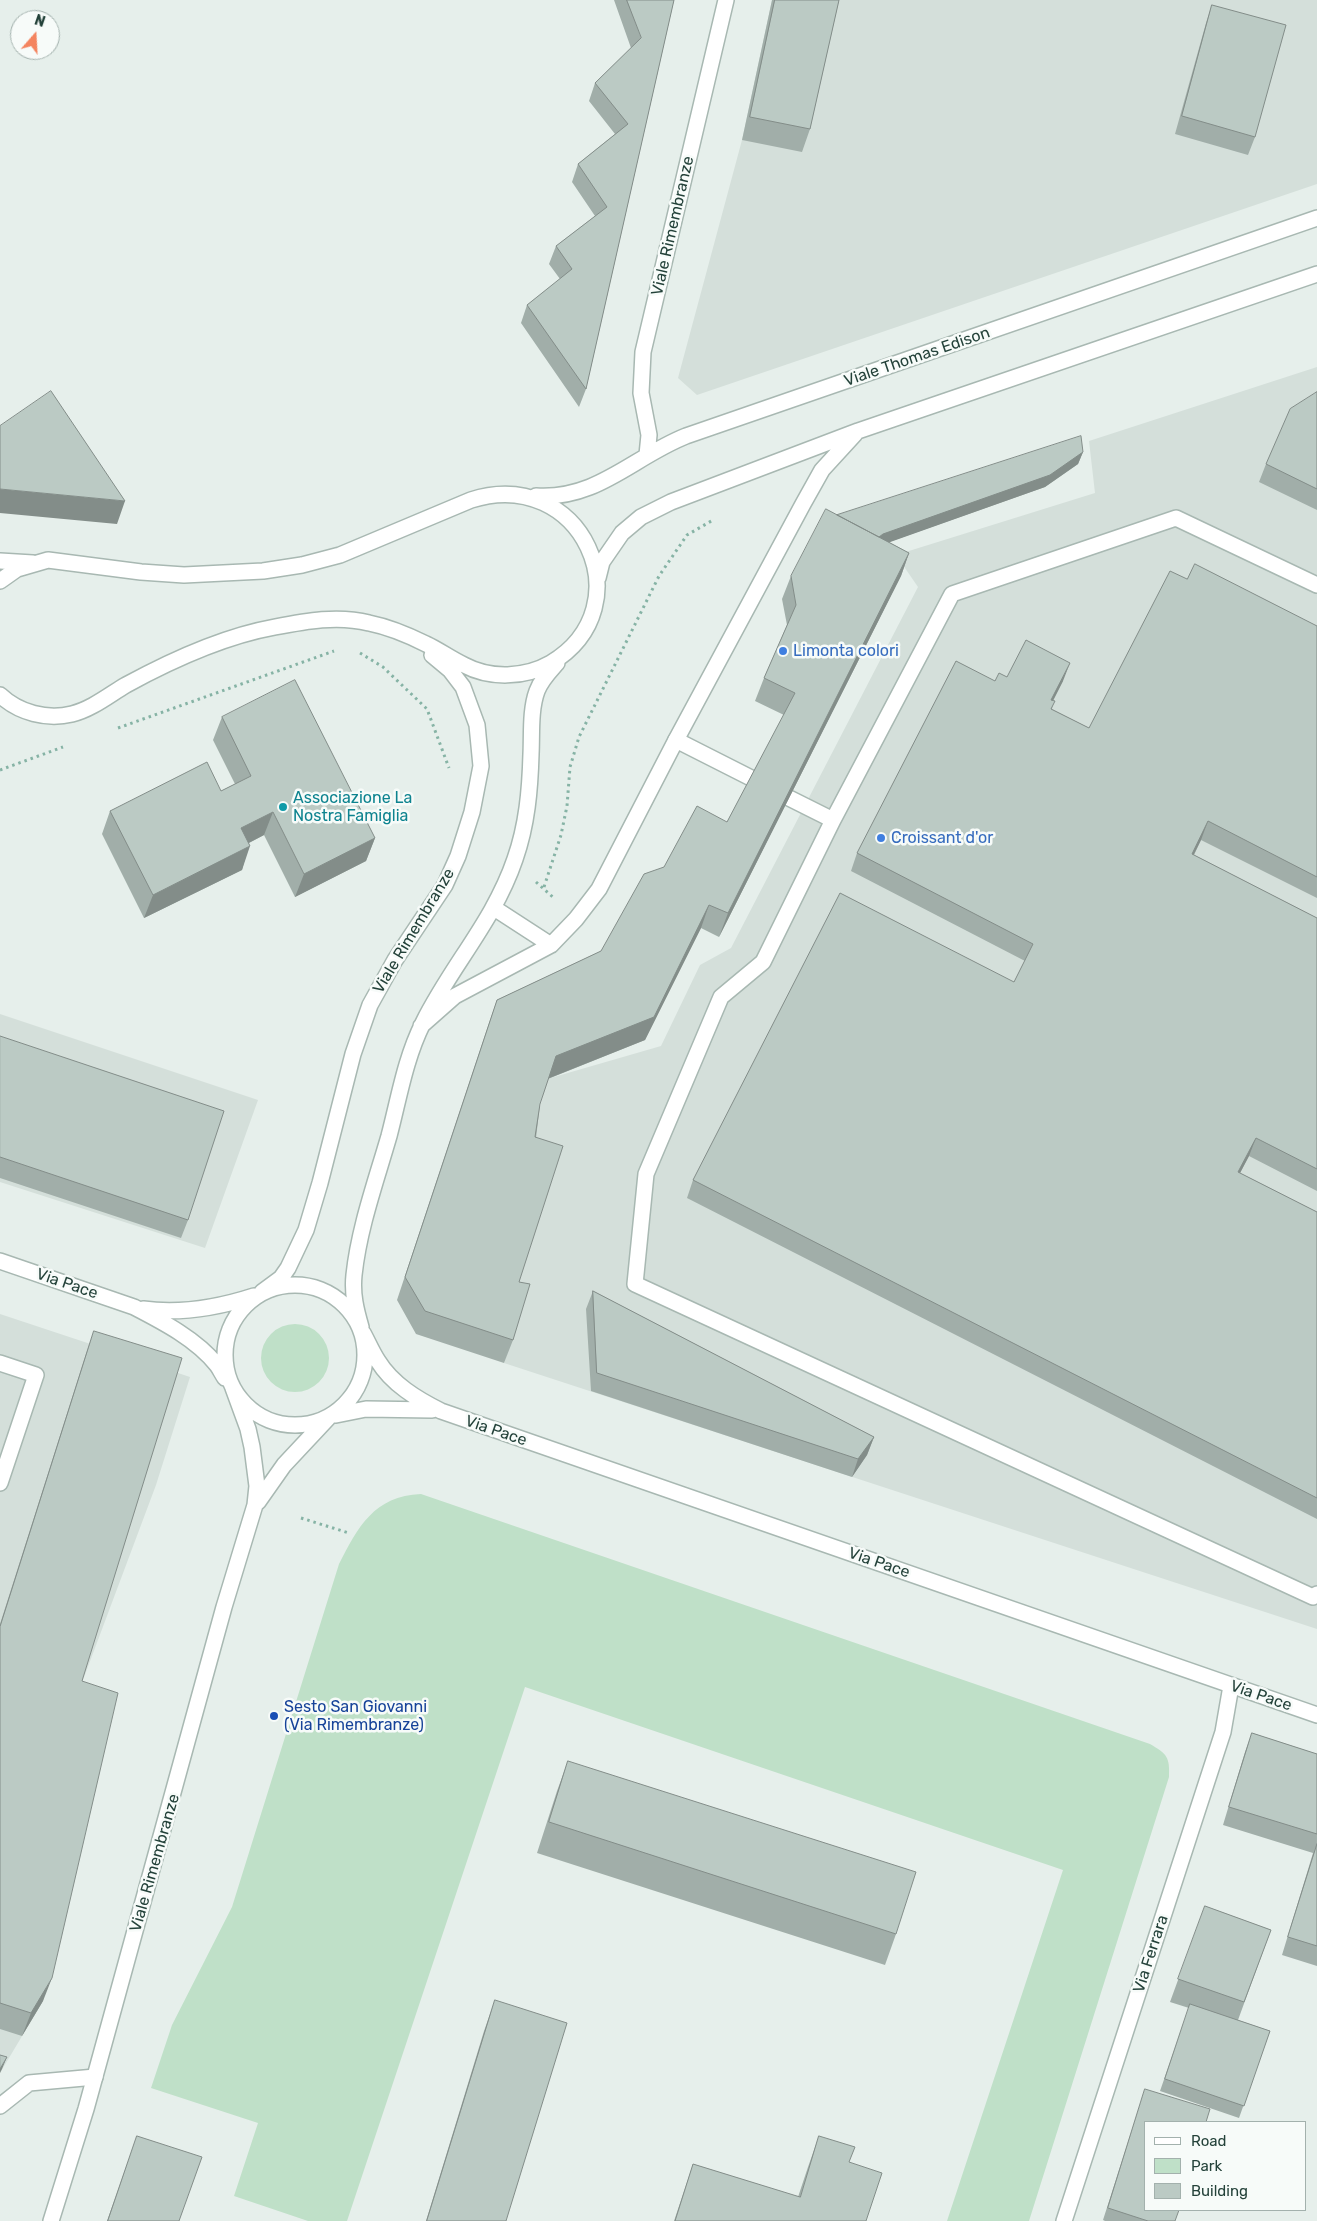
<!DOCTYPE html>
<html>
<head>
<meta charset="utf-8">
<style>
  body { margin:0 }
  #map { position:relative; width:1317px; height:2221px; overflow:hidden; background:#e6efeb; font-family:Rubik,sans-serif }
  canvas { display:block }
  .legend { position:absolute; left:1144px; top:2121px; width:162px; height:90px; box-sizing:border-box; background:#f7fbf9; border:1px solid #a3b1ad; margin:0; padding:6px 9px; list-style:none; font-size:15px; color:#24423a }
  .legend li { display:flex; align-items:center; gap:10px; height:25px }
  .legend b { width:25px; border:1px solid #a3b1ad }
  .north { position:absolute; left:10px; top:10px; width:50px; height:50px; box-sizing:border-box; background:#f7fbf9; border:1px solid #a3b1ad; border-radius:50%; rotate:19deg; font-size:14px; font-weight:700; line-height:20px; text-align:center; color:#24423a }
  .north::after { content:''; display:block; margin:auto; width:18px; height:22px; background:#f4845f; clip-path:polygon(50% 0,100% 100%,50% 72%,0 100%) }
</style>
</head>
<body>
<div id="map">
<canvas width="1317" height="2221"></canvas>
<ul class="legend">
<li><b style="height:6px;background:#fff"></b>Road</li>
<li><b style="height:14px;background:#bfe0c8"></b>Park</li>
<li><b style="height:14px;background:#bbcac4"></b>Building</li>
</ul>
<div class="north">N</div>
</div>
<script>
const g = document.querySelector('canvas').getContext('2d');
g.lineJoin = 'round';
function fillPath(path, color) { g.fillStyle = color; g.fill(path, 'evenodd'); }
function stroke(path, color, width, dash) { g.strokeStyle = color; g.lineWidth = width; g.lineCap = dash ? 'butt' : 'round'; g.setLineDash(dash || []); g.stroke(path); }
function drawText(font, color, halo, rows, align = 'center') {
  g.font = font + ' Rubik,sans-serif'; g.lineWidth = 5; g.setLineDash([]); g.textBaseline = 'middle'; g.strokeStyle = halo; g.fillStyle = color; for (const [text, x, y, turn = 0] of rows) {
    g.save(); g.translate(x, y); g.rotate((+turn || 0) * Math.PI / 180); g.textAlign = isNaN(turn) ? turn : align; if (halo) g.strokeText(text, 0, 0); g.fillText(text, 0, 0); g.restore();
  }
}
fillPath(new Path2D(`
  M772,0H1317V184L697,395L678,378L742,140Z
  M1317,367V1629L504,1363L522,1308L510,1305L527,1160L547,1079L661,1046L700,965L731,948L918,587L896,555L1095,493L1089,441Z
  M0,1014L258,1100L205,1248L0,1182Z
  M0,1314L190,1377L156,1485L74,1704L109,1716L43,2001L0,2073Z`), '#d4dfda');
fillPath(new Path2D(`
  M261 1358a34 34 0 1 1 68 0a34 34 0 1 1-68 0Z
  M421,1494L1150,1744C1167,1754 1170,1757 1169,1777L1029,2221H947L1063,1870L525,1687L347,2221H308L234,2196L258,2123L151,2088L172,2025L232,1907L339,1564C358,1527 374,1496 421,1494Z`), '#bfe0c8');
const service = new Path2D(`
  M1317,585L1176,518L952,594L833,820L763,962L721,997L646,1174L635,1284L1313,1597L1317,1594
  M676,740L753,779
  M789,798L833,820
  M0,1363L36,1375L0,1483
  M0,2106L29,2083L95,2077`);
const minor = new Path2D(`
  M0,561L33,563
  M1064,2221L1223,1732L1231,1686`);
const tertiary = new Path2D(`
  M647,455L649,435L641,393L643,352L726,0
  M536,496C597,500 633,457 686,436L1317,218
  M598,578L602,562L622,533L641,517L671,502L858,431L1317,274
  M0,581L17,569L48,560L141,572L184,575L263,571L302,565L340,555L471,500C581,465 646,606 551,663C525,678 490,679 464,665C451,659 439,650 426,644C408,635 389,627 369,623C338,615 306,621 275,627C225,636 170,661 126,685C109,695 92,709 72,714C47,720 19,713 0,695
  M494,908L551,945
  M421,1026L455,996L551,945L576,919L599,889L676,740L803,504L822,470L855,434
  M0,1261L134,1307C163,1322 196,1339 217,1365C220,1369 222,1374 225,1378
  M225 1355a70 70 0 1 1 140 0a70 70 0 1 1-140 0Z
  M262,1292L281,1278L288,1268L306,1230L320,1183L353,1054L370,1005L395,960L445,885L458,856L472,812L481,766L477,725L463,687L450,670L432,655
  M143,1309C179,1314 220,1307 254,1296
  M361,1327C356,1310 352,1294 354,1275C359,1228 376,1181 389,1136C399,1098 405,1059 423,1023C451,966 494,921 515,859C527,825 530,790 531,754C532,734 530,710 537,691C541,680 549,672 557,663
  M363,1333C368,1342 372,1352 378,1361C392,1384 417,1399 441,1411L1317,1715
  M336,1415L366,1409L432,1410
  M258,1502L284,1465L328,1418
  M51,2221L86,2109L224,1607L255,1505L257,1486L252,1447L248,1429L233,1388`);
stroke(service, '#a8b8b2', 18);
stroke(minor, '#a8b8b2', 18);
stroke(tertiary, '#a8b8b2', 18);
stroke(new Path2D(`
  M360,653L383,667L427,709L449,768
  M118,728L334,651
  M0,770L63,747
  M536,882L555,899
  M544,887L561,835L567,806L570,767L579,737L659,576L687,535L713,520
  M301,1518L349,1533`), '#86b3a5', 3, [2.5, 4]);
stroke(service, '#fff', 15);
stroke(minor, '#fff', 15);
stroke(tertiary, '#fff', 15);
fillPath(new Path2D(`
  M614,0H674L586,389L579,407L521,323L527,305L560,279L549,264L556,246L595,216L572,182L578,164L615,134L589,101L595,83L631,48Z
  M772,0H839L810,129L802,152L742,140Z
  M1212,5L1255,137L1248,155L1175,134L1206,23Z
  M1317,392V510L1259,482L1266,464Z
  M1083,452L1078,464L1045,487L889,542L909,553L901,576L719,937L701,928L645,1040L548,1079L540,1104L519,1282L513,1340L504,1363L416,1334L397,1300L489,1023L497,1000L601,951L664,867L727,822L784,715L755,701L764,678L787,625L782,599L791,576L837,515Z
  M1187,579L1317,626V898L1201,840L1194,855L1317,918V1191L1249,1156L1240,1173L1317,1212V1519L687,1198L693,1180L1014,982L1025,961L851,871L857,853L995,681L1007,677L1063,681L1053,701L1052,709L1089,728Z
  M222,717L375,838L366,861L295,897L264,835L249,843L242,870L144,918L102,834L110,811L221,791L235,784L213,740Z
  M0,1036L188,1220L181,1238L0,1178Z
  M593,1291L874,1437L867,1455L852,1477L591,1391L586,1309Z
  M94,1331L82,1681L43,2001L22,2036L0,2029V1624L86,1354Z
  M1252,1733L1317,1754V1966L1282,1955L1313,1853L1223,1825L1245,1752Z
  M568,1761L896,1934L885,1965L537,1853L557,1791Z
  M1205,1906L1271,1930L1238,2020L1270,2031L1239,2118L1160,2091L1189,2008L1170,2002Z
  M495,2000L506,2221H426L484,2031Z
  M1145,2089L1175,2221H1105L1103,2220Z
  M137,2136L179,2221H107Z
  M819,2136L849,2162L866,2221H674L693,2164L798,2197L808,2167Z`), '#a1aea9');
fillPath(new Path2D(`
  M1083,452L1078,464L1045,487L879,546L868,545L883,534Z
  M0,489L125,501L117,524L0,513Z
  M909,553L901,576L719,937L728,913Z
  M1070,663L1063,681L1044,718L1051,700Z
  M273,812L264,835L233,851L241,828Z
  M1208,821L1201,840L1185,872L1192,854Z
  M375,838L366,861L295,897L304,874Z
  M250,846L242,870L144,918L153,895Z
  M709,905L701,928L645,1040L547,1079L556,1056Z
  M1256,1138L1249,1156L1231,1190L1238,1172Z
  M874,1437L867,1455L852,1477L858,1459Z
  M52,1978L43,2001L22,2036L31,2013Z
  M7,2057L2,2069L0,2073V2069Z`), '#838d89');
const building = new Path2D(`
  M627,0H674L586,389L527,305L572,269L556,246L607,207L578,164L628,124L595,83L641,38Z
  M775,0H839L810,129L750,117Z
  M1212,5L1286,25L1255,137L1182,116Z
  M51,391L125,501L0,489V426Z
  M1317,392V489L1266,464L1290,409Z
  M1081,436L1083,452L1050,475L883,534L879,537L837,515Z
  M826,509L909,553L728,913L709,905L654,1017L556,1056L540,1104L535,1137L563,1146L519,1282L530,1284L513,1340L425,1311L405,1277L497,1000L601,951L644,874L664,867L697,806L727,822L795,693L764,678L796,605L791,576Z
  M1195,564L1317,626V877L1208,821L1192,854L1317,918V1169L1256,1138L1238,1172L1317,1212V1498L693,1180L840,893L1014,982L1033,944L857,853L956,661L995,681L999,673L1007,677L1026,640L1070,663L1051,700L1055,701L1051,709L1089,728L1170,571L1187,579Z
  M295,680L375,838L304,874L273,812L241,828L250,846L153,895L110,811L207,762L221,791L251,776L222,717Z
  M0,1036L224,1111L188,1220L0,1157Z
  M593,1291L874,1437L858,1459L597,1373Z
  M94,1331L182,1358L82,1681L118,1693L52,1978L31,2013L0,2003V1627Z
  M1252,1733L1317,1754V1834L1229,1807Z
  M568,1761L916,1872L896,1934L549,1822Z
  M1317,1844V1946L1288,1937Z
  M1205,1906L1271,1930L1244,2002L1178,1979Z
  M495,2000L567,2023L506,2221H427Z
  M1190,2004L1270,2031L1244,2106L1165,2079Z
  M0,2055L7,2057L0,2069Z
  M1145,2089L1210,2109L1206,2122H1146V2210H1179L1175,2221H1148L1108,2208Z
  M137,2136L202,2157L179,2221H108Z
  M819,2136L855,2147L849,2162L882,2173L866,2221H675L693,2164L800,2197Z`);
fillPath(building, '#bbcac4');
stroke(building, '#838d89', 1);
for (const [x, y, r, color] of [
  [783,651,5,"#3f7fe0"],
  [283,807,5,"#0f9aa8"],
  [881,838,5,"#3f7fe0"],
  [274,1716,5,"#1a4fb4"]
]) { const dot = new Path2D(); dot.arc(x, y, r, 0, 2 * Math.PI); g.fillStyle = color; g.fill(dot); stroke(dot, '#f7fbf9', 2); }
drawText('16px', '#24423a', '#f7fbf9', [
  ["Viale Rimembranze",673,226,-77],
  ["Viale Thomas Edison",917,357,-19],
  ["Viale Rimembranze",414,931,-59],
  ["Via Pace",67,1284,19],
  ["Via Pace",496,1431,19],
  ["Via Pace",879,1563,19],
  ["Via Pace",1261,1696,19],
  ["Viale Rimembranze",155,1863,-74],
  ["Via Ferrara",1151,1954,-72]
]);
drawText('16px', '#366cbe', '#f7fbf9', [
  ["Limonta colori",793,651],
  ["Croissant d'or",891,838]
], 'left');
drawText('16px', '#0d838f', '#f7fbf9', [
  ["Associazione La",293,798],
  ["Nostra Famiglia",293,816]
], 'left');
drawText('16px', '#164399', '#f7fbf9', [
  ["Sesto San Giovanni",284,1707],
  ["(Via Rimembranze)",284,1725]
], 'left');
</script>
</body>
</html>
